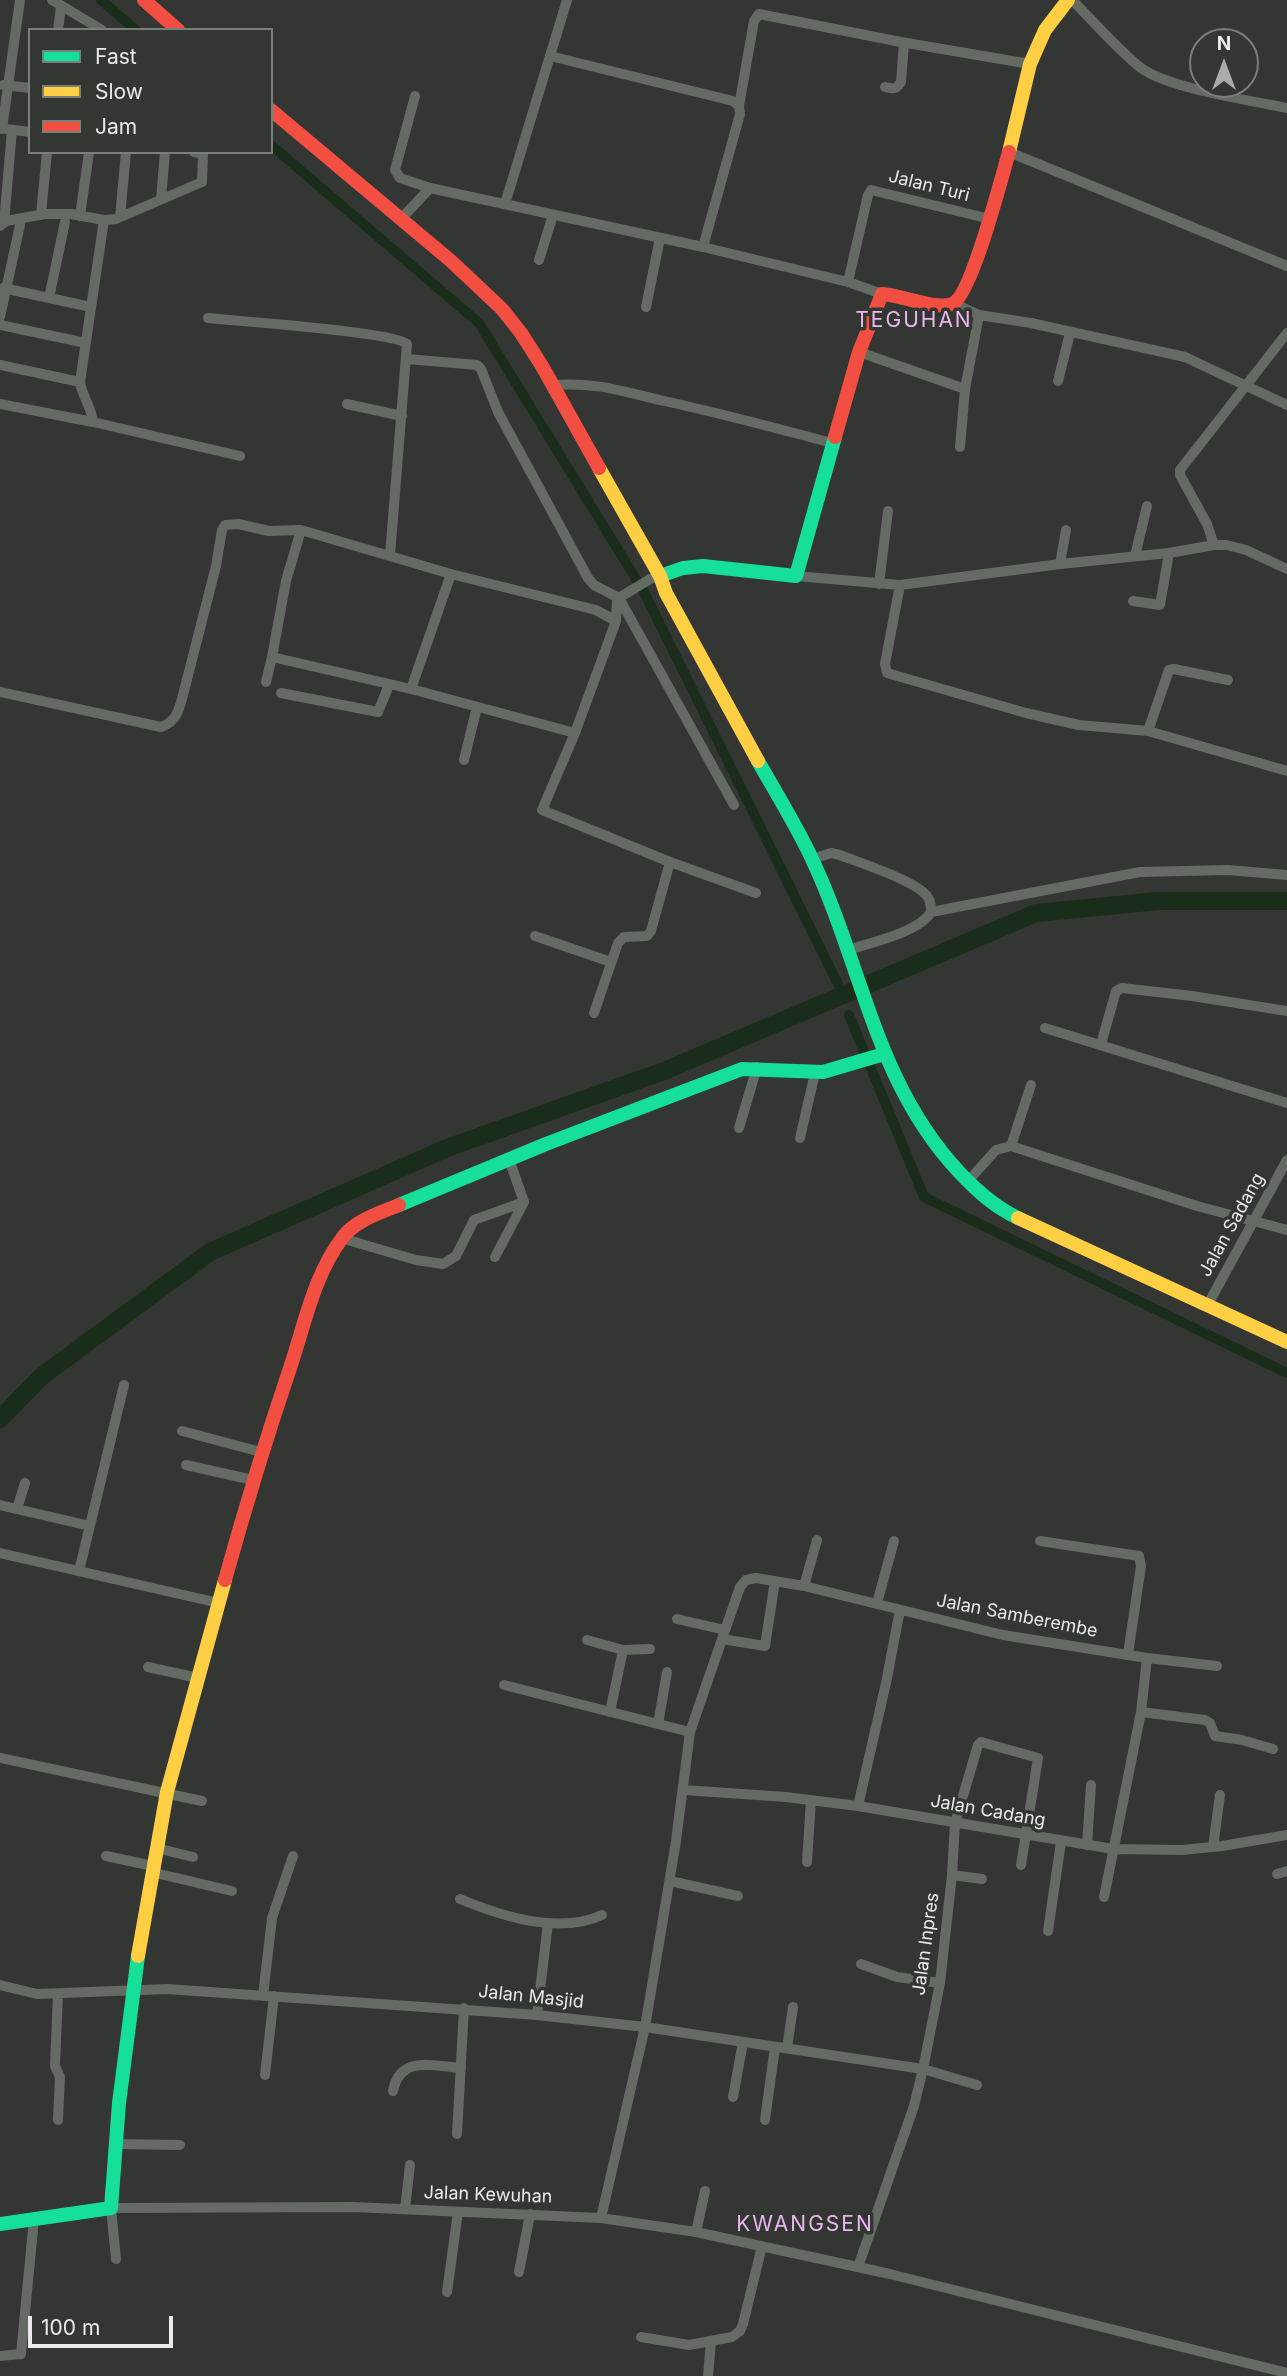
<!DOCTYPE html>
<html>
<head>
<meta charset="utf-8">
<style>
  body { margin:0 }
  #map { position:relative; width:1287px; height:2376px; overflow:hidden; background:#333633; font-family:Inter,sans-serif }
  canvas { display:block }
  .legend { position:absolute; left:28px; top:28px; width:245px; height:126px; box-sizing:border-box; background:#323732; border:2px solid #7b7f7b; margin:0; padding:9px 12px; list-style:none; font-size:21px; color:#e8ebe8 }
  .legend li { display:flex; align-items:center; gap:14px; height:35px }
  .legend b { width:35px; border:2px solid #7b7f7b }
  .north { position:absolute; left:1189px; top:28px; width:70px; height:70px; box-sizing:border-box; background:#323732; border:2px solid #7b7f7b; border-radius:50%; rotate:0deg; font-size:19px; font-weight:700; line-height:28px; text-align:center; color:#e8ebe8 }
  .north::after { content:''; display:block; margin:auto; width:24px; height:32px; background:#a9aca9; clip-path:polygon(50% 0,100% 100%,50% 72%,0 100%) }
  .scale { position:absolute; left:28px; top:2316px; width:145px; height:32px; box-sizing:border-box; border:4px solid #e8ebe8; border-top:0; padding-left:9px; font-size:21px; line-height:24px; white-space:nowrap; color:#e8ebe8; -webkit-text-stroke:5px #323732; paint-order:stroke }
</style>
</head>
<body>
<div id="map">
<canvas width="1287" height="2376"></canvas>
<ul class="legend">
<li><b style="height:9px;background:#16e098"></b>Fast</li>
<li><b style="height:9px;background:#ffcf43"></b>Slow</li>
<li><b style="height:9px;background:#f24e42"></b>Jam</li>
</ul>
<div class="north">N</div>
<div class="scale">100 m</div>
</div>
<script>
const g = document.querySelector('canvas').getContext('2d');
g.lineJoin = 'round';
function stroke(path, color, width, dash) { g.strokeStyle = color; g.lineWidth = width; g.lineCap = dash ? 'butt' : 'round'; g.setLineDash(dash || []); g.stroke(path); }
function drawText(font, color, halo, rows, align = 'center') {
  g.font = font + ' Inter,sans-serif'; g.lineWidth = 7; g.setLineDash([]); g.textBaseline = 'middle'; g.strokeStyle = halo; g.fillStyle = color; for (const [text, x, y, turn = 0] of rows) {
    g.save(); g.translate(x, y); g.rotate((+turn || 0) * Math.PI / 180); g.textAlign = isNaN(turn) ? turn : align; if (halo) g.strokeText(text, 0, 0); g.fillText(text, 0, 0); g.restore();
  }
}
stroke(new Path2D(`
  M101,0L136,30
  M271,145L479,323L644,592L838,984
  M849,1015L924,1197L1287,1373`), '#1a2d1a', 10);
stroke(new Path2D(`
  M0,1419L42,1376L210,1252L447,1148L664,1071L1036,913L1158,901H1287`), '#1a2d1a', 18);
stroke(new Path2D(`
  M52,0L102,30
  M1072,0C1092,20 1119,51 1141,68C1168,88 1252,101 1287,108
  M58,30L61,6
  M550,56L733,101L739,106L740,114L703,247
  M3,85L30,88
  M885,87C893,89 896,90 901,82L904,43
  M415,96L395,170L400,178L430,188
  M739,106L754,21L759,14L901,42L1030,64
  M2,129L20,0
  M6,129L30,132
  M1009,152L1287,266
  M161,199L165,152
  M505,204L567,0
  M41,214L47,152
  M80,216L89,152
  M120,217L126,152
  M401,219L430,188L703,247L848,282L882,294
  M104,220L80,382C82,396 92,408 93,422L240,456
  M4,223L12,130
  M0,226L6,221L45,214H71L104,220L116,219L202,182L203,154L194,152
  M539,260L553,215
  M848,282L868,195L871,190L990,219
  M3,288L91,307
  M49,298L65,222
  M953,303L979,315L1031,323L1185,357L1287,405
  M646,307L660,238
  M0,317L20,225
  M208,318C237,321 394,332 407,344L390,555
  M0,325L86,343
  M859,352L965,389
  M407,359L477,365L481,369L498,412L588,578L594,585L619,598L734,805
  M0,365L80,382
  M1058,381L1070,333
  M552,385C597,382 621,391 664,401C720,413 776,428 832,443
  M0,404L93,422
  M347,404L402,416
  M960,447L965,389L979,315
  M301,530L286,581L272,657L411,689L575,733
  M1214,545L1207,524L1180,475V470L1287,333
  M1135,556L1147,506
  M1060,564L1066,530
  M660,576L650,579L617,599L616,621L575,733L542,810L670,862L756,893
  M796,576L900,585L1060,564L1169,553L1214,545H1226L1246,550L1287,569
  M879,584L888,511
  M900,585L885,664L887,673L1026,713L1079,725L1148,731L1287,771
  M1133,601L1160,605L1169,553
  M266,682L272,657
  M411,689L451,574
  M0,692L161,727C177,721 179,710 183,695L216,566L222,530L225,525L238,524L269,531L301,530L451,574L596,610L616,621
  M281,693L378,712L389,685
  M1148,731L1169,670L1174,669L1228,680
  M464,760L477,707
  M812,859L831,853L840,855C860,863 916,881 927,896C931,901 931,906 931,912C920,932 869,943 848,950
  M931,912L1140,872L1228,870L1287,875
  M535,936L611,962
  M594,1013L618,943L624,937L647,936L651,931L670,862
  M1045,1028L1287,1103
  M1101,1044L1116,991L1122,988L1192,996L1287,1011
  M739,1128L757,1067
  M800,1138L815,1073
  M1011,1146L1031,1085
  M968,1181L996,1150L1011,1146L1197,1206L1287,1230
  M341,1238L416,1260L443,1264L456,1256L474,1220L524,1202
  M495,1257L524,1202L509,1159
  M1207,1306L1287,1160
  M182,1431L261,1452
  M186,1465L253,1480
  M0,1505L90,1526
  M17,1509L25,1483
  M1040,1541L1139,1556L1141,1566L1128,1654
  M0,1553L219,1603
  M79,1571L124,1385
  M804,1586L817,1540
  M877,1603L894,1541
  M677,1619L725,1630
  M722,1639L765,1646L775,1581
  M587,1640L623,1650
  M1147,1658L1217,1666
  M148,1667L198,1678
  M504,1685L690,1732
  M610,1712L623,1650L650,1649
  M1141,1712L1205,1720L1210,1723L1215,1736L1242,1740L1273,1749
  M658,1724L667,1672
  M0,1758L202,1801
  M684,1790L786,1797L858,1806L1113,1849L1182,1850L1222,1846L1287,1835
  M858,1806L886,1683L900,1610
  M1087,1845L1091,1785
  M1213,1847L1220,1795
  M156,1848L193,1857
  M106,1856L153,1866
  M807,1862L811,1800
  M151,1872L232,1891
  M1277,1874L1287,1871
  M952,1875L982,1879
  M670,1881L738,1896
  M460,1899C501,1916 559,1935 602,1915
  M1048,1931L1061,1842
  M861,1964L897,1977L940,1983
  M0,1985L37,1994L167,1989L537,2015L645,2027L923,2069L977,2085
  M263,1996L272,1918L293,1856
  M537,2015L548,1923
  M787,2048L793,2007
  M265,2075L274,1996
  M393,2091C400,2055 432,2066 461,2068
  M733,2097L743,2042
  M58,2120L60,2077L55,2066L58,1994
  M765,2120L775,2047
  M457,2134L464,2008
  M115,2144L180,2145
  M405,2209L410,2165
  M601,2218L645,2027L676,1841L690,1732L740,1587L746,1580L756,1578L804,1586L1003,1635L1147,1658L1141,1712L1104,1897
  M696,2232L705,2191
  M116,2259L111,2208L353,2207L601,2218L696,2232L890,2274L1287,2373
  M858,2267L914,2106L923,2069L940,1983L952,1875L955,1823L978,1745L981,1742L1038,1758L1021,1865
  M519,2272L530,2214
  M447,2292L458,2212
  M641,2337L689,2345L732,2337L740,2331L743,2324L762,2246
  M0,2356L21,2354L34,2219
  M708,2376L711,2341`), '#636b62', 10);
stroke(new Path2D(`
  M660,576L683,568L703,566L796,576L835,437
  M758,761C776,793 796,825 812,859C863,967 875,1083 960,1173C978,1192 995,1207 1018,1218
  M399,1205L546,1144L742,1069L823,1072L884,1054
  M0,2224L111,2208L119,2103L138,1956`), '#16e098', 14);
stroke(new Path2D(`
  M1009,152L1030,64L1045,30L1068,0
  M599,468L660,576L666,593L758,761
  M1018,1218L1287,1342
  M138,1956L167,1792L225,1580`), '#ffcf43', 14);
stroke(new Path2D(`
  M144,0L178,30
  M271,110L451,261L502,309L521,333L542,366L599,468
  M835,437L859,352L882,294C901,295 935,310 952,304C971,297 1002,176 1009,152
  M225,1580C245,1508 267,1436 291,1365C305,1322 315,1273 343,1237C356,1220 380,1213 399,1205`), '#f24e42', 14);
drawText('18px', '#e8ebe8', '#323732', [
  ["Jalan Turi",929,186,14],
  ["Jalan Sadang",1232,1225,-61],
  ["Jalan Samberembe",1017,1616,11],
  ["Jalan Cadang",988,1811,10],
  ["Jalan Inpres",926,1944,-82],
  ["Jalan Masjid",531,1997,6],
  ["Jalan Kewuhan",488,2195,2]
]);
g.letterSpacing = '2px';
drawText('21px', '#ecb5f1', '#323732', [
  ["TEGUHAN",914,321],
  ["KWANGSEN",805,2225]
]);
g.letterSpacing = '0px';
</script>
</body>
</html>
